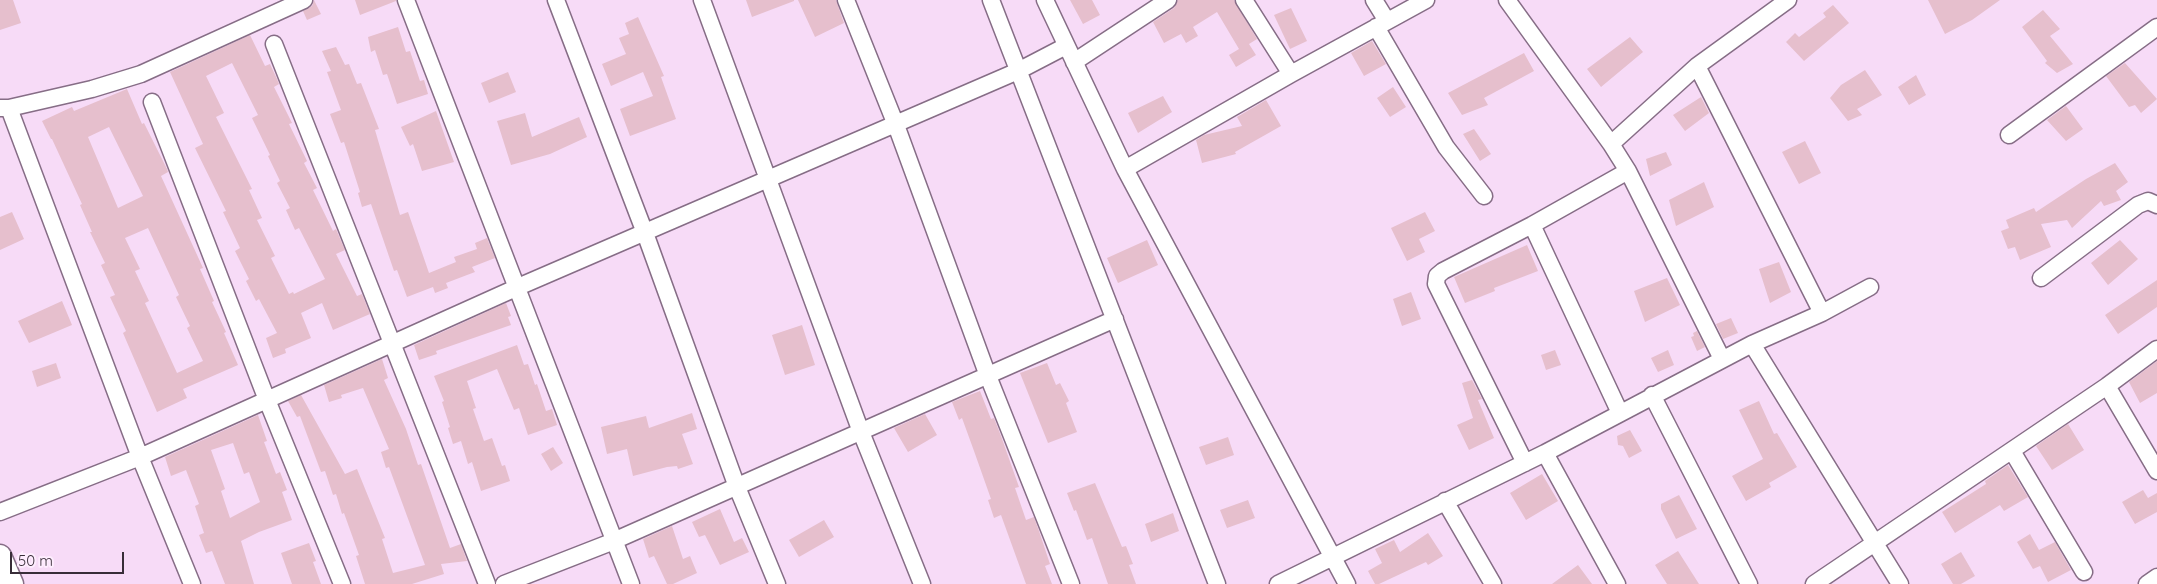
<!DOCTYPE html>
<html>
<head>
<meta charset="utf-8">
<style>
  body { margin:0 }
  #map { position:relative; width:2157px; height:584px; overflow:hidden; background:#f7dbf7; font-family:Quicksand,sans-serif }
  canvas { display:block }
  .scale { position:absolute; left:10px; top:552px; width:114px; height:22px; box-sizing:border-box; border:2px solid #382d38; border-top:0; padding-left:6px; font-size:15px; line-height:18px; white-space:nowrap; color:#382d38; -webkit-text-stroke:4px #feedfe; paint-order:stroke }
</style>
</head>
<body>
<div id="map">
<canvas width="2157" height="584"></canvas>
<div class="scale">50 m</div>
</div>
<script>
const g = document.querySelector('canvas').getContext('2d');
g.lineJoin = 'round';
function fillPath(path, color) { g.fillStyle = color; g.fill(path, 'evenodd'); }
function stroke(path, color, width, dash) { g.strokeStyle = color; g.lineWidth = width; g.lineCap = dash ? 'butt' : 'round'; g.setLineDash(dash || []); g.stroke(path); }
fillPath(new Path2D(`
  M0,0H13L21,23L0,30Z
  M314,0L321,14L307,20L303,11L312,6Z
  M355,0H396V1L360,15Z
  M746,0H794V1L752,17Z
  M798,0H836L844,23L815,37Z
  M1070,0H1092L1100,15L1083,24Z
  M1178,0H1234L1257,39L1249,44L1256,55L1236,67L1229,55L1239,49L1217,12L1193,27L1198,36L1186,43L1181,34L1164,43L1153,22L1174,8Z
  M1928,0H2000L1972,20L1945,34Z
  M1833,5L1849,23L1804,61L1786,42L1795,33L1799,37L1826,17L1823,13Z
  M1291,8L1307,41L1290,49L1274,15Z
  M2043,10L2060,29L2050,36L2073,64L2057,73L2045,63L2047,61L2022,27Z
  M638,17L664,76L661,77L676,119L630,136L620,109L653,96L643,72L611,86L602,64L626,54L619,38L629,34L625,23Z
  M398,27L406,52L410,51L420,81L424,80L428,94L397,104L387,74L383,75L375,50L371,52L368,37Z
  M250,35L265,66L270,64L277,79L279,84L274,87L292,123L289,124L307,161L304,163L317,188L313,190L333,231L336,229L345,250L336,254L357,296L362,294L370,314L333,330L322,303L301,313L311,338L285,349L286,353L273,358L266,338L277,333L259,299L256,301L246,281L249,279L235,251L240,248L223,212L226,211L195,148L203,144L170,72ZM232,63L258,115L252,118L270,155L268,156L280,181L277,183L290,208L286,210L295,230L299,228L325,279L294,294L293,292L289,294L271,258L275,256L257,220L262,218L249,190L252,189L216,117L224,113L206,76Z
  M1630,37L1643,52L1601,87L1587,69Z
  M1372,41L1386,64L1364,76L1351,53Z
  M336,47L345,65L349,64L357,84L361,83L379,129L375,130L400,215L408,212L429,273L456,262L454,257L477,249L475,243L487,238L495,258L472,267L475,272L446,283L448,288L435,293L433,287L407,297L397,270L394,271L371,204L362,207L358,193L360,192L344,142L341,143L330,114L341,110L327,72L331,71L322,51Z
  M1524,53L1534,71L1484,98L1488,105L1462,115L1448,93Z
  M2125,63L2157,99L2141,113L2135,105L2129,107L2106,76Z
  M1865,70L1882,95L1857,109L1862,115L1848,121L1830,98L1841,85Z
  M508,72L516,92L489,103L481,83Z
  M1916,75L1926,95L1909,105L1898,87Z
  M1393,87L1406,107L1390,117L1377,98Z
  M127,89L142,124L144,123L167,169L168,172L161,176L203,268L200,269L214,301L212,302L226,332L224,333L238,365L183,389L187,398L157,412L123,333L126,331L110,297L115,295L101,265L105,263L90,232H92L80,205L82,204L52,139H51L42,121L72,107L74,111ZM109,127L143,196L118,208L88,137ZM148,228L179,295L176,297L190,326L187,328L203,361L177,373L145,303L149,301L135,271L140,269L125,238Z
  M1163,96L1172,112L1138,133L1128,113Z
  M1701,97L1709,113L1685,131L1673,115Z
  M1266,100L1281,126L1235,152L1236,154L1202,163L1196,140L1204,135L1242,126L1237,117Z
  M2066,106L2083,129L2066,141L2047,120Z
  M436,111L454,162L422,171L413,144L410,146L401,127Z
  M525,113L532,137L579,117L587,137L550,154L511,165L497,121Z
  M1474,129L1491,154L1480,161L1463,134Z
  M1805,141L1821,173L1799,184L1782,152Z
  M1666,152L1672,165L1650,176L1646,159Z
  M2115,163L2128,182L2116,191L2121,200L2104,206L2101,201L2072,228L2067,220L2041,224L2051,247L2020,260L2015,247L2008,249L2001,231L2009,228L2006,220L2034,208L2036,212L2086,179Z
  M1704,182L1714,207L1676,226L1669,200Z
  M12,212L24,239L0,250V217Z
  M1425,212L1435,231L1419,239L1425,252L1407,261L1391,228Z
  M1147,240L1158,265L1118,283L1107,258Z
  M2120,240L2138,259L2108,285L2091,263Z
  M1527,245L1538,271L1494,288L1495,291L1465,303L1454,277Z
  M1779,262L1791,292L1770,303L1759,269Z
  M1667,278L1680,305L1645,322L1634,291Z
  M2157,280V307L2118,334L2105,315Z
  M1411,292L1421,319L1402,326L1393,299Z
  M62,301L72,325L29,343L18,321Z
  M506,303L511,316L508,317L511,325L436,351L437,354L419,360L414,345Z
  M1731,318L1738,333L1723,339L1716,324Z
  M802,325L815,365L785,375L772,335Z
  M1697,331L1705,347L1697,351L1691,337L1694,336L1693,333Z
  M517,345L524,365L528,364L535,385L537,384L546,411L552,409L557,425L528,435L519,408L514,410L497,369L467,381L476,408L473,409L484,441L492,438L502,466L505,465L510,481L481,491L472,462L468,464L461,441L453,444L448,428L450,427L442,402L444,401L434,376Z
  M1555,350L1561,365L1546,370L1541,355Z
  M1668,350L1674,365L1658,372L1651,358Z
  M382,359L388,378L384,380L406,429L418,465L421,464L450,548L461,544L467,561L441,564L444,574L412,584H365L356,556L359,555L344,513L342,514L336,494L333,495L325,471L321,472L300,416L297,417L288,401L301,395L345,474L357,469L385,538L382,539L393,573L425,565L389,467L386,468L381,452L389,449L363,388L341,395L342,398L329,402L324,385Z
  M2157,361V393L2140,403L2129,382Z
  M56,363L61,378L37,387L32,371Z
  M1047,363L1056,385L1060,383L1069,401L1066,403L1077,432L1048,443L1020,373Z
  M1472,380L1482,399L1478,400L1494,438L1469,450L1457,425L1473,418L1462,383Z
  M980,391L991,419L994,418L1001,436L1019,487L1015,488L1026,520L1034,517L1039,531L1050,564L1045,566L1052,584H1026L1001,515L994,518L988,500L991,499L974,451L962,418L959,420L952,402Z
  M1759,401L1774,434L1777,433L1797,467L1769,483L1771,487L1746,501L1732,476L1763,459L1739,410Z
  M692,413L697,429L682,434L693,464L678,469L677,466L667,467L633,476L627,449L607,454L601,427L646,416L649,428Z
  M925,414L937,435L908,452L894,428Z
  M258,415L267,441L264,442L276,474L280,472L287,490L282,492L292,520L259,532L241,541L254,584H225L212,551L206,553L199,535L204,533L195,506L199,504L186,470L171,476L165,457ZM233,443L244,474L249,472L260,502L230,518L221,491L225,489L211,450Z
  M2068,424L2084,450L2052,470L2036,446Z
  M1630,430L1642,451L1629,458L1623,446L1618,445L1617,436Z
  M1228,437L1234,455L1206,465L1199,447Z
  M553,447L563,463L551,471L541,454Z
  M2008,465L2028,497L2004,511L2000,505L1955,533L1942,512L1986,484L1985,481Z
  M1542,474L1558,501L1526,520L1510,493Z
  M1095,483L1122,547L1126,546L1133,564L1129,565L1136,584H1108L1092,538L1087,540L1076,510L1074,511L1067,493Z
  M2143,490L2148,498L2157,493V512L2135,524L2122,502Z
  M1679,495L1697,529L1676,539L1661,509V504Z
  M1248,500L1255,518L1227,528L1220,510Z
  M720,509L734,542L742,538L749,552L720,565L705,535L699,537L692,522Z
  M1173,513L1179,531L1151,542L1145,524Z
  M824,520L834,537L799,557L789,540Z
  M672,526L683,559L690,556L697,573L673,584H667L654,556L649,558L643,539Z
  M1428,533L1443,556L1428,565L1426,562L1379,584H1375L1368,571L1382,563L1375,549L1394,540L1400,552Z
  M2030,534L2039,550L2055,542L2071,570L2048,582L2040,566L2033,569L2017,542Z
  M309,543L316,561L313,562L321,584H292L281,553Z
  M1678,551L1699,584H1667L1655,565Z
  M1961,552L1975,576L1961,584H1953L1941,564Z
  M1578,565L1592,584H1552Z`), '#e6bfcd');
const street = new Path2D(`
  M406,0L631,584
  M556,0L645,233L737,487L777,584
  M702,0L861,432L922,584
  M846,0L896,125L988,376L1071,584
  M991,0L1217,584
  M1045,0L1125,169L1347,584
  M1244,0L1291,74
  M1374,0L1387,21
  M1507,0L1611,144L1628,171L1532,225L1443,271L1437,276L1436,284L1525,463
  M1376,27L1446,147L1484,196
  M274,44L487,584
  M1074,62L1168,0
  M152,102L267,400L342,584
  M0,108H9L92,89L141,74L304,0
  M9,108L140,457L192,584
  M2009,135L2157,27
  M1611,144L1697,66L1788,0
  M1125,169L1291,74L1426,0
  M1628,171L1722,359
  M1532,225L1620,413
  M2041,278L2138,205L2148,201L2157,205
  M1822,313L1870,287
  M1752,344L1900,584
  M2107,386L2157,471
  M1652,395L1749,584
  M2012,451L2084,572
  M1545,453L1617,584
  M1445,501L1493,584
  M0,512L140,457L518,287L1018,71L1066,46
  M504,584L609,543L1115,319
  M1278,584L1545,453L1752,344L1822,313L1697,66
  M1814,584L2107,386L2157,349
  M2147,584L2157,577`);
const secondary = new Path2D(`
  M0,556L12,584`);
stroke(street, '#866d86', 19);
stroke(secondary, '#866d86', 25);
stroke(street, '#fff', 16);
stroke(secondary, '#fff', 22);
</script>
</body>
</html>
